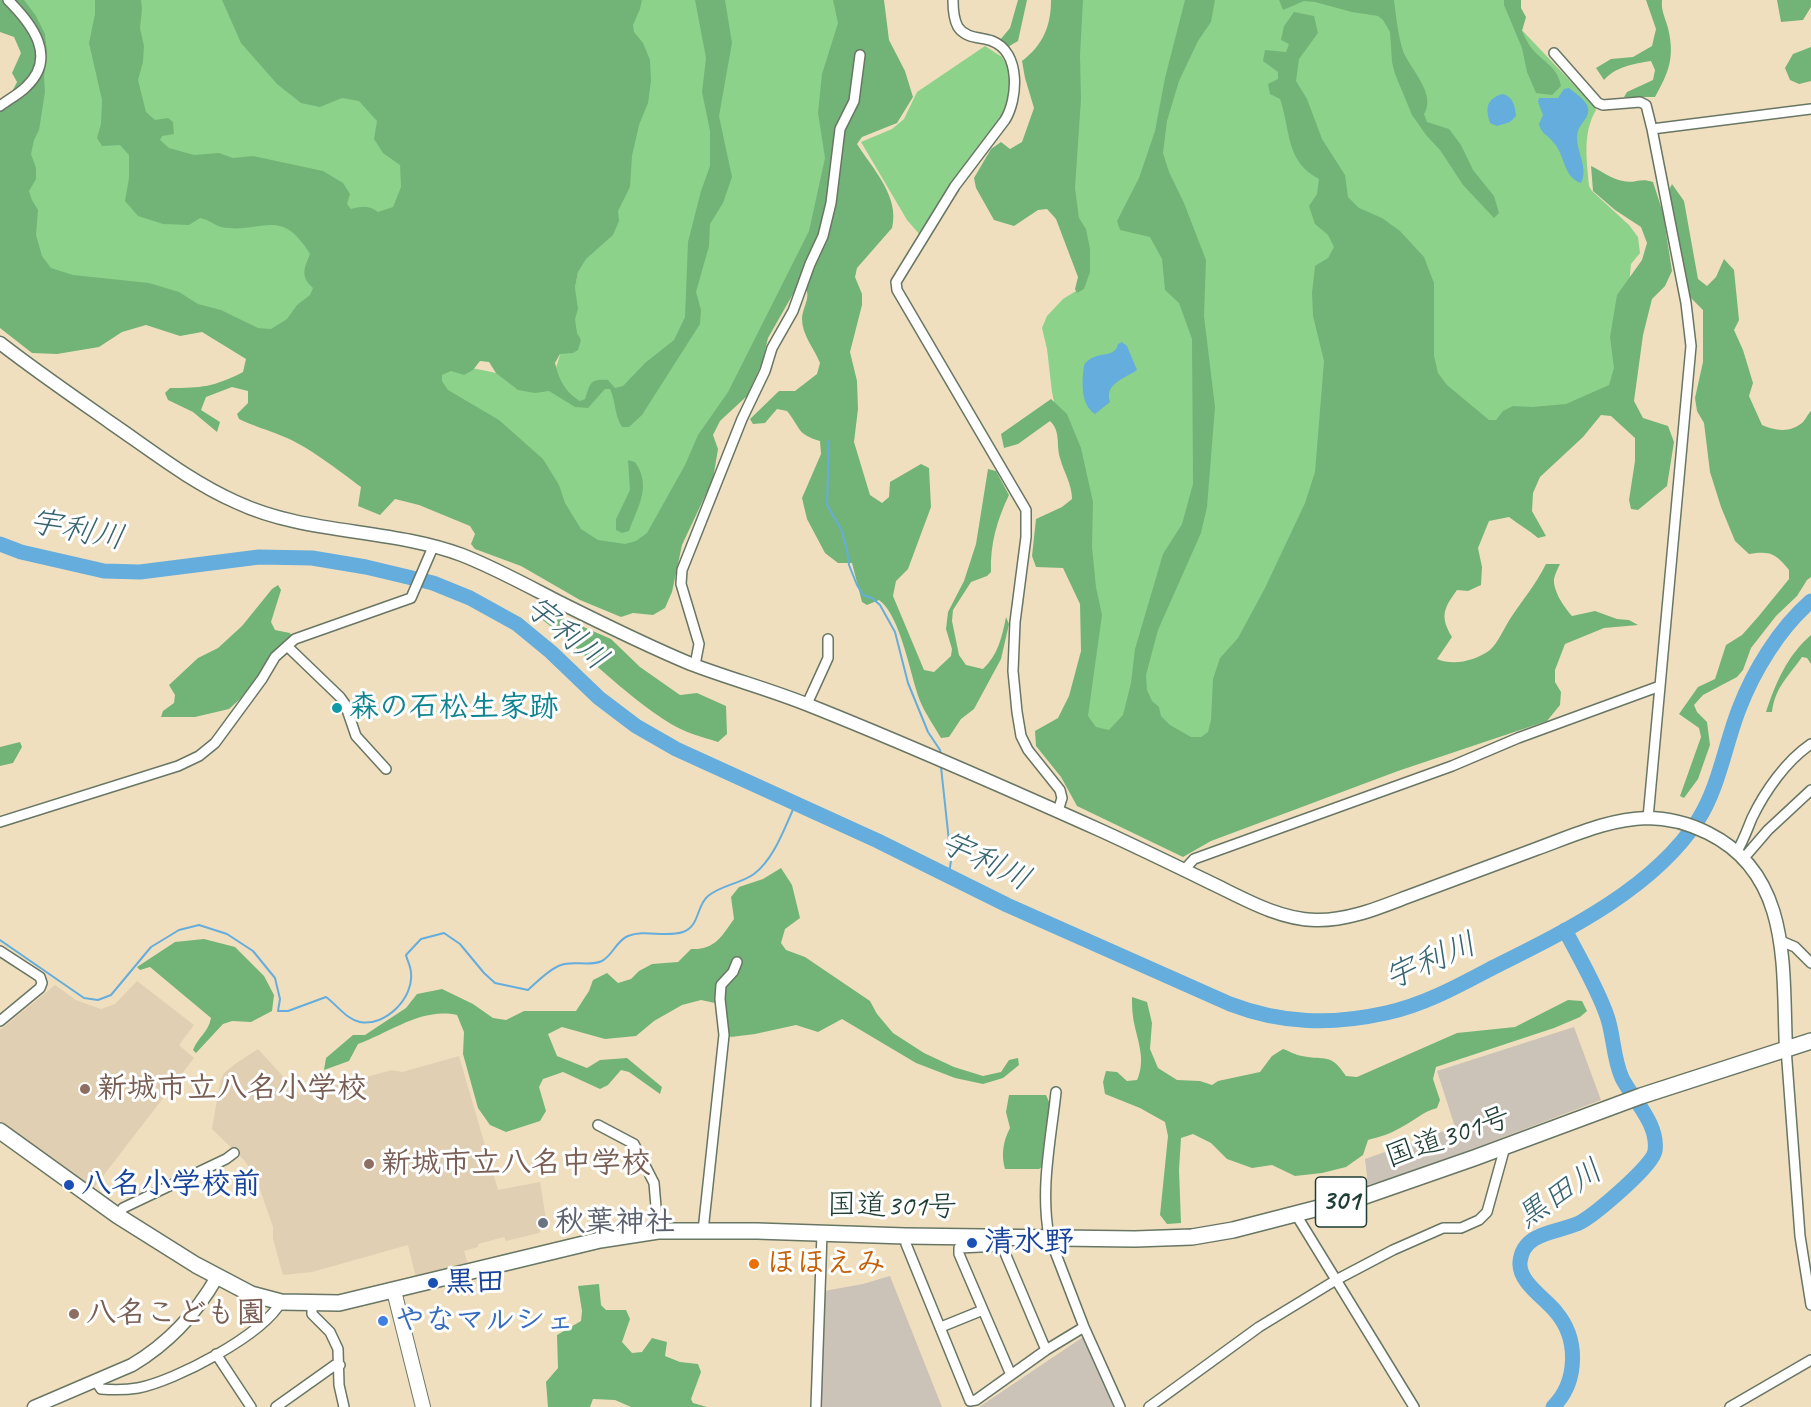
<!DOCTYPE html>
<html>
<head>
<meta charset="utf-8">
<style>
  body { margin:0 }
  canvas { display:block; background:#f0dfbe }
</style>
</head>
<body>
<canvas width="1811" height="1407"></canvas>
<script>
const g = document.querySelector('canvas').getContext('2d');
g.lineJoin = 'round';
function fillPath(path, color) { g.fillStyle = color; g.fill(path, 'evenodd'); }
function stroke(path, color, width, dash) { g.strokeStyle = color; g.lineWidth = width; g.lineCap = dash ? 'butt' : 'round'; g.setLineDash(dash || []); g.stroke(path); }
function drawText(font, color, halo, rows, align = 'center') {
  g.font = font + ' Caveat,"Klee One",sans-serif'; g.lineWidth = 6; g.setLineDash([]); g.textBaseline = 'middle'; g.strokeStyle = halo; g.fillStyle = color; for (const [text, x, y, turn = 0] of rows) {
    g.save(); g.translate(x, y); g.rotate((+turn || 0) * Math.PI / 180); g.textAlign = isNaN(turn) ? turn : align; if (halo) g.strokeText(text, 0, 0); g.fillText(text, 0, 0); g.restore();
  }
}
fillPath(new Path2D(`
  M137,981L194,1025L179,1045L194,1058L93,1189L0,1121V1030L55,985L76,1000L101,1009L115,1004Z
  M258,1049L300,1095L392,1070L402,1072L459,1056L498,1190L540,1182L546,1219L539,1233L506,1241L504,1237L478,1244V1247L464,1251L468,1264L416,1278L408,1245L312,1272L283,1275L273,1239V1227L256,1178L244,1160L212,1129L220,1082L224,1073L235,1064Z`), '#e0cfb2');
fillPath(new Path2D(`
  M1574,1027L1601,1100L1412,1172L1368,1185L1365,1159L1455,1127L1437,1071Z
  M890,1276L942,1407H819L824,1291L863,1284Z
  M1083,1337L1117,1407H979Z`), '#cbc3b8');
fillPath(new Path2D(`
  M14,0H236L355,86L395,126L405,201L253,357L203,330L158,323L136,324L61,349L0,113L26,93Z
  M627,0H845L848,23L813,232L653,535L626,551L585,540L446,406L433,375L462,366L551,384L567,332Z
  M1056,0H1512L1519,27L1594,106L1596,110C1582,134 1587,160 1589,186L1592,191L1629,225L1638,237L1640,253L1631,264L1621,369L1613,388L1560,411L1332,456L1219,730L1191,746L1087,729L1085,552L1052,392L1047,349L1042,328L1047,316L1063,299L1076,291L1080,279Z
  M985,46L1002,57L1009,69L1013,89L1002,120L920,235L907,220L861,142L892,129L904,119L917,92Z`), '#8dd28b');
fillPath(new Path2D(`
  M0,0H24L36,16L45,34L47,52L44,77L45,92L39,130L34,140L31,154L36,168V179L29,191L32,200L38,210L36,235L42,256L51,268L73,275L149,283L179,292L198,304L221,310L258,328L271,329L287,319L297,305L310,295L313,288C300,276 304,269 310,254C280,205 262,235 221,227C214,225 210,220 200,218L189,225L163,224L138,216L125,201L129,178V155L120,145L102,146L97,138L101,124L102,100L89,43L95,14V0H141L142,9L140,28L144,46L143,62L138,80L146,112L155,120L168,118L173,122L174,134L162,136L160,140L169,148L194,155L219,153L233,158L253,156L323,171L343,183L350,194L347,204L351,209C362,206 369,205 378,212L393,207L401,187L400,165L383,153L374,139L377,121L359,101L342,98L320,107L301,103L277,84L241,43L222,0H642L640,9L633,25L634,32L643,43L650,60L651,81L648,103L639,125L632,156L630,187L618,211L619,221L613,235L586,259L578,272L575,288L578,309L575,319L577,333L581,340L578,350L573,353L560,354L555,363C559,380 565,392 580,401L585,399C591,383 589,379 608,380L615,388L623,386L645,363L674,340L685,317L688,242L701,191L710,166V131L702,92L706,58L695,0H725L732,43L719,116L732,177L723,203L710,224L709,246L696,292L701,310L700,324L642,415L629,427H622C614,414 616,402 610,389H605L588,408L575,407L549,391L535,393L518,390L496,373L489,362L480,361L473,370L464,375L451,371L442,375V381L448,390L499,420L543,459L559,485L565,503L581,529L598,540L625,544L636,541L647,533L685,465L698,435L728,392L809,231L825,158L818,113L822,74L838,23L833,0H884L889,40L905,71L913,97L897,123L862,137L857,144C873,169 900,197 892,228L857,268L855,277L862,294V305L850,352L857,381L858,409L854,442L870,495L882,503L889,497L890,482L921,464L929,468L931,507L908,569L896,581L893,596L924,670L934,672L951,656L952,649L946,629L948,612L964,581L976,544L988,469L996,471L1009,495C997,520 990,544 991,572L987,576L971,582L953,610L952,621L959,655L966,665L983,669C998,655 1002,637 1006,617L1009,624L1001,659L974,709L961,719L949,737L941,738C934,726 925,713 920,701C910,675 901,616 879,600L867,605L862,602L852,563H838L825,553L807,519L802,498L821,454L820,441C796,434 801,428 787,411L777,409L765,423L753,424L750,419L779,391H795L817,374L820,363C814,348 802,335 802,319C802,309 809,301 807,291L793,294L768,338L762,363L747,396L720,421L713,435L718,449L713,479L682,545L672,592L665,608L653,615L633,613L621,617L580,600L521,566L475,549L471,544L475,534L470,526L419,505L395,499L380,515L358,506L361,487C338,470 308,446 282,436C268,430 253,426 239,419L237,414L248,403V391L232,387L206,397L201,410L220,422L217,432L193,412L168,400L165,393L170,388C201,388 214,387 243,372L246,359L202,332L180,336L146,325L122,332L99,347L57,354L32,353L0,328V110L16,99L13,90L17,82L12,73L21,53L14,37L0,32Z
  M1018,0H1027L1018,41L1006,48L1000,40L1010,28Z
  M1051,0H1083L1080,56L1081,99L1075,188L1079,218L1086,229L1090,249V272L1084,289L1077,293L1075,289L1078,277L1056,219L1047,209L1038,210L1014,226L994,220L976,188L974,178L991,149L1001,142L1010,149L1022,142L1034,108L1025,78L1022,61C1043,45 1051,26 1051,0Z
  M1185,0H1215L1211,22L1198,41L1179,81L1167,121L1163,153L1169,172L1184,203L1206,260L1204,316L1215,407L1207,507L1201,533L1158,630L1146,675L1147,690L1152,701L1159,707L1161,716L1170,725L1191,737H1201L1208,732L1211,720L1213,679L1220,658L1238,638L1265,588L1305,503L1315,472L1324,361L1313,316L1312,293L1315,266L1328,258L1334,247L1328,235L1315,224L1309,206L1317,194L1319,179C1285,161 1291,131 1280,99L1270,94L1268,84L1278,79V72L1263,61L1265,50L1286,52L1289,44L1281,40L1284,26L1294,12L1314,16L1318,33L1299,59L1296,81L1307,99L1322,139L1345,175L1348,197L1359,208L1382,218L1400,231L1424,257L1434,283V356L1438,373L1447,385L1489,420H1496L1503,411L1513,406L1532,407L1566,404L1609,385L1614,368L1610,337L1617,295L1642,260L1647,243L1641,227L1615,210L1593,191L1591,166C1602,171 1611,179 1623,181C1635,184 1640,177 1653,182L1663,213L1672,271L1665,286L1652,299L1643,335L1634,401L1643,418L1668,426L1674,442L1667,486L1638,510L1631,509L1629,500L1635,461V438L1611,416L1601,415L1583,437L1540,477L1533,493L1532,511L1546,536L1538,538C1529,530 1519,525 1509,517L1489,521L1478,548L1482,567L1481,585L1468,591L1457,590C1443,609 1440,617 1452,637L1437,659C1453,666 1475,661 1490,650C1498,643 1504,628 1510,619C1523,599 1535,586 1546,564H1560C1558,568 1555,574 1554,579C1553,591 1564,607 1572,616L1595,611L1617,619L1629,620L1638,625L1604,628L1565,644L1555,670V682L1561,692L1560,705L1547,721L1398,771L1211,841L1183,857L1077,806L1061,777L1036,746L1035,731L1058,718L1069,696L1081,651L1080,604L1063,568L1036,567L1032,556L1036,519L1062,507L1072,499C1072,484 1064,473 1060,458C1056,445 1061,431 1050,421L1018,444L1004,448L1001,434L1051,399L1067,414L1081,448L1093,502L1092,547L1096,587L1102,615L1088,716L1096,727L1109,730L1123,715L1131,683L1135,649L1163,554L1182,524L1193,484L1192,339L1179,303L1165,290L1162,259L1150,237L1120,230L1117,221L1139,178L1155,131L1165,78Z
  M1279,0H1394C1396,16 1398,35 1403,51C1410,69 1437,94 1424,114L1427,122L1449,129L1461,145L1473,170L1494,196L1499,213L1494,218L1463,185L1440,150L1426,135L1412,115L1395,74L1392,62L1390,32L1383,20L1378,16L1352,12L1315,2L1304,1L1283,10Z
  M1504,0H1521V8L1526,17L1522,31C1526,40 1531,49 1538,55C1549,65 1558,70 1561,86L1552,95L1536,93L1527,72L1522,48L1504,5Z
  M1646,0H1662C1661,11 1665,17 1668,28C1675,57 1669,72 1655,97H1624L1627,92L1653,80L1655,70L1651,61C1633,64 1617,66 1604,80L1596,68L1611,59L1633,57L1652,46L1656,29Z
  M1777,0H1811V7L1803,20L1781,22Z
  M1811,47V81L1799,84L1790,80L1785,68L1793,54Z
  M1672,184L1684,201L1698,279L1707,286L1716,277L1724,259L1734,270L1739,320L1734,330L1743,350L1753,383L1749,396L1762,425C1775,431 1791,433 1803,422C1806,419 1807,415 1811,411V577L1807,580L1797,596L1776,616L1751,648L1743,670L1737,677L1703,695L1694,705L1697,712L1707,722L1710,745L1698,779L1684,798L1680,796L1701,737L1699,728L1679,714L1698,687L1715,679L1726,645L1742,635L1758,617L1789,579V570C1775,553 1770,551 1749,554L1735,541L1721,507L1710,472L1704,423L1697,411L1695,398L1703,362V310L1690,297L1669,190Z
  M628,460L635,462C652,486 638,506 629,531L622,533L616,530V519L630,490Z
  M278,585L281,590L271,622L275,630L290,633L292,637L240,699L229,709L195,717H161L163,711L174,703L175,695L169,685L198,658L218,648L242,626L272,589Z
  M538,607L611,639L640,667L680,695L697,693L726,706L727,734L718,742C702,737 684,732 671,724C623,694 583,651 539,617Z
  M1811,635V664L1807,658L1802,657C1789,676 1775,687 1772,712H1766C1776,682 1787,656 1811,635Z
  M20,742L22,747L13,763L0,766V747Z
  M781,868L792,885L800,918L785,929L781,943L786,950L805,957L870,1001L877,1014L893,1033L924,1053L954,1067L983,1076L1001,1072L1009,1060L1018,1058L1019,1065L1003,1078L983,1084L955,1078L916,1063L842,1019L818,1032L796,1025L755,1034L731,1037L720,1026L715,1003L701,1000L682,1005L654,1021L636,1036L605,1039L562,1027L548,1034L557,1056L587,1068L600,1060L627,1058L662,1087L660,1094L629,1072L621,1070L608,1085L600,1089L563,1072L543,1079L539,1087L546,1111L540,1121L506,1132L490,1125L478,1108L463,1054L464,1032L457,1015C422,1007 391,1032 358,1044L349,1061L324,1070L326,1058L353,1035H365L377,1027L406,1008L417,994L442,989L473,1004L493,1018L506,1020L524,1011H576L589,991L593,980L607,973L618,983L631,979L639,971L652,964L678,962L691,949C715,950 721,937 734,919L731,897L739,887L763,879Z
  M204,939L235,947L264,976L274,995L272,1011L251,1022L232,1021L223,1024L196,1053L193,1050C198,1037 208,1033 211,1018L150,967L140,970L137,967L175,942Z
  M1132,997L1147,1002L1152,1023L1150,1049L1158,1068L1177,1080L1200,1081L1212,1085L1218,1081L1260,1072L1272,1056L1283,1049C1289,1051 1295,1055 1302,1056C1326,1061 1330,1052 1346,1076L1357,1077L1457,1033L1515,1027L1568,1000L1582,1001L1587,1011L1580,1017L1554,1028L1436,1067L1433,1079L1440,1100L1437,1108C1422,1112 1414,1121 1400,1128C1390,1134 1379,1137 1368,1140L1363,1155L1346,1167L1322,1173L1295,1176L1272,1165L1252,1168L1227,1159L1211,1143L1193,1134L1181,1138L1179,1170L1181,1223L1167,1224L1160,1215L1168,1136L1165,1122L1140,1108L1105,1094L1103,1082L1106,1071L1117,1072L1127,1081L1137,1080C1147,1058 1136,1038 1133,1017C1132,1010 1132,1003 1132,997Z
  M1009,1095H1046L1050,1104L1042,1167L1039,1169H1005C1001,1155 1003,1141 1010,1128L1006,1112Z
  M599,1284L601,1305L606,1310H626L630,1319L622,1342L632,1353L642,1352L652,1338L667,1342L665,1356L680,1362L698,1364L701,1372L691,1399L693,1403L707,1407H631L615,1400L593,1399L590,1407H548L546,1382L558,1368L557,1335L581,1321L582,1311L578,1286Z`), '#72b477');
fillPath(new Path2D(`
  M1569,88C1575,93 1583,98 1587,105C1592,116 1581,122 1578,131C1573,147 1590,168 1581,183C1563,177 1565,155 1554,143C1548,135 1541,134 1539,124L1543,115L1538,102L1539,98H1558L1564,89Z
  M1502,94C1513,96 1515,106 1516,116L1510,122L1497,126L1490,123C1485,107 1487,99 1502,94Z
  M1122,342L1127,346L1137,370C1126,378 1104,383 1110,402L1095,414C1080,404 1082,382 1084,365C1095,349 1115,360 1118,344Z`), '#65addc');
stroke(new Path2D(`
  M829,441L827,505L841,529L847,550L849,565L857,585L863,595L872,598L880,605L895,632L908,683L928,732L940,750L941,755
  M941,767L951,860L949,875
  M0,940L84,998L98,1000L111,995L151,947L179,930L199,925L227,934L253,951L275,978L280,999L278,1011H288L326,997C337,1005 346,1019 360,1022C385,1027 414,998 411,973C411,967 407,960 406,955L421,939L444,933L460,944L484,973L495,983L528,990C537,982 549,969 561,965C573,960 589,967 602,961C613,955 616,941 628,936C645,929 665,938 683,932C700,926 696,906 708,896C721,885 740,884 754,874C775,858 785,826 796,803`), '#65addc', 2);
stroke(new Path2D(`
  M0,544L21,552L104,571L140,572L259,557L312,558L366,567L433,583L470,598L517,624L551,652L599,698L636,726L676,749L878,841L1007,905L1230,1004C1282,1024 1332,1025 1386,1013C1424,1005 1460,985 1494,967C1566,931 1653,889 1698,820C1719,787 1725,745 1739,709C1754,670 1779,629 1811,601
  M1553,1407C1578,1382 1579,1339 1556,1312C1545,1298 1518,1282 1520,1262C1523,1230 1561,1233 1581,1222C1595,1214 1653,1166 1655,1151C1659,1124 1633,1100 1622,1078C1613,1058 1614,1036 1607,1016C1597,987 1579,957 1565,930`), '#65addc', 15);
const minor = new Path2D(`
  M953,0C953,8 954,20 958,27C966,39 981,37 992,41C1021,52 1018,99 1005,120L955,186L896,282L897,290L1026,510V537L1015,622L1013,671L1017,712L1021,736L1028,750L1060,790L1062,798L1058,811
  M1554,53L1598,103L1603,105L1640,102L1646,105L1652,129
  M0,106C8,100 19,94 26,87C58,57 32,24 8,0
  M287,646L340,697L345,704L356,736L386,769
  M695,665L699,644L681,584L682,570L742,419L765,371L772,348L793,311L810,264L823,236L831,203L840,129L854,101L860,55
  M807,704L828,658V639
  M1648,818L1691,346L1686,303L1652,129L1811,109
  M0,822L178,766L199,756L215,743L262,679L275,657L295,639L411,598L433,547
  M1736,853C1743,842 1747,830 1752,818C1765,791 1786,761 1811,744
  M1743,859L1768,830L1811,790
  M1184,870L1194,859L1452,766L1518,738L1660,686
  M1781,941L1795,947L1811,963
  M0,951L40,977L42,983L40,988L0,1021
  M1786,1048L1800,1236L1811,1305
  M1056,1092C1051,1139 1040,1189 1049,1236L1084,1327L1120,1407
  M598,1125L634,1144L654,1183L658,1231
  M1295,1213L1414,1407
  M118,1216L123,1208L226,1159L234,1153
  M703,1231L724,1035L720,999L721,985L733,972L737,962
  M905,1236L906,1244L970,1401L976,1400L1046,1350L1084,1327
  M312,1304V1314L330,1332L338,1349L339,1385L344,1407
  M941,1327L983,1310
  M216,1354L251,1407
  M1011,1375L959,1254V1248L1002,1246L1046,1350
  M95,1380L101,1389C114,1390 126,1390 138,1388C175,1381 263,1335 281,1302
  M276,1407L335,1365H340
  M816,1407L822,1233
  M1149,1407L1259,1327L1336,1280L1393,1250L1443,1228H1461L1479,1220L1487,1212L1505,1147
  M1730,1407L1811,1360`);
const tertiary = new Path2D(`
  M0,343C36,371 74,397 111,423C152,451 191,482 236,502C306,535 389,528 462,555C495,568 526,585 557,601C601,623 645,645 691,664C730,679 772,690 811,706C909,745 1006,788 1102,831C1137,847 1172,864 1207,881C1241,897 1277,919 1315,920C1347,921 1378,908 1407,897C1450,881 1493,865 1536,849C1572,836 1608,819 1647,818C1668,818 1690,824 1708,833C1793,875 1782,970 1786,1048
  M34,1407L132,1365C169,1343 196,1314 217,1277`);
const secondary = new Path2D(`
  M394,1291L423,1407`);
const trunk = new Path2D(`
  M0,1131L118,1216L196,1265L251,1294L281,1302L339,1303L600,1240L658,1231H757L905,1236L1135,1239L1192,1237L1233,1230L1365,1196L1474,1158L1641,1096L1811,1041`);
stroke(minor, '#687664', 12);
stroke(tertiary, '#687664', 15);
stroke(secondary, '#687664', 16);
stroke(trunk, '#687664', 18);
stroke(minor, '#fff', 9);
stroke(tertiary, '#fff', 12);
stroke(secondary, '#fff', 14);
stroke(trunk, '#fff', 15);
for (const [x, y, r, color] of [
  [337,708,6,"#0f9aa8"],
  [85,1089,6,"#8d6e63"],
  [369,1164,6,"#8d6e63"],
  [69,1185,6,"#1a4fb4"],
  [543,1223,6,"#6b7280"],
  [972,1243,6,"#1a4fb4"],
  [754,1264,6,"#e8710a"],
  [433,1283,6,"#1a4fb4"],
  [74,1314,6,"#8d6e63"],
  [383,1321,6,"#3f7fe0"]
]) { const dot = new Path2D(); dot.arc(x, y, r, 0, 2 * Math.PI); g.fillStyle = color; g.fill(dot); stroke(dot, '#fff', 2); }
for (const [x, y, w] of [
  [1341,1202,51]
]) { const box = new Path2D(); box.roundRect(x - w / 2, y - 25, w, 50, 4.5); g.fillStyle = '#fff'; g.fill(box); stroke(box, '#1f3d34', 1.5); }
drawText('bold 28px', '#1f3d34', null, [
  ["301",1341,1202]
]);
drawText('bold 30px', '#0d838f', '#fff', [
  ["森の石松生家跡",349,708]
], 'left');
drawText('bold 30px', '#785e54', '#fff', [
  ["新城市立八名小学校",97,1089],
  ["新城市立八名中学校",381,1164],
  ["八名こども園",86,1314]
], 'left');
drawText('30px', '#1f3d34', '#fff', [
  ["国道301号",1448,1138,-19],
  ["国道301号",892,1207,1]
]);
drawText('bold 30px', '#164399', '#fff', [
  ["八名小学校前",81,1185],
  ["清水野",984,1243],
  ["黒田",445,1283]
], 'left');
drawText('bold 30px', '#5b616d', '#fff', [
  ["秋葉神社",555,1223]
], 'left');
drawText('bold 30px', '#c56008', '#fff', [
  ["ほほえみ",766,1264]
], 'left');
drawText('bold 30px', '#366cbe', '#fff', [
  ["やなマルシェ",395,1321]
], 'left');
drawText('italic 32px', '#38646f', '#fff', [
  ["宇利川",77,531,11],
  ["宇利川",566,634,40],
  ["宇利川",985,862,26],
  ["宇利川",1431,962,-23],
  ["黒田川",1560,1195,-34]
]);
</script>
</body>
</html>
